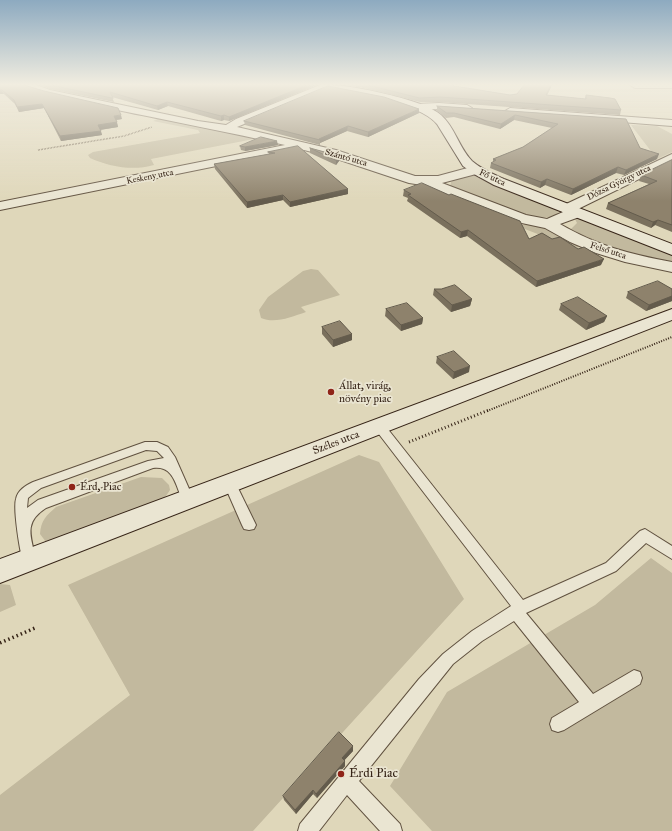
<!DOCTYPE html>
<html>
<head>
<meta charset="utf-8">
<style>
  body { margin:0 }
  canvas { display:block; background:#dfd7ba }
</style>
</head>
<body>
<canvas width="672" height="831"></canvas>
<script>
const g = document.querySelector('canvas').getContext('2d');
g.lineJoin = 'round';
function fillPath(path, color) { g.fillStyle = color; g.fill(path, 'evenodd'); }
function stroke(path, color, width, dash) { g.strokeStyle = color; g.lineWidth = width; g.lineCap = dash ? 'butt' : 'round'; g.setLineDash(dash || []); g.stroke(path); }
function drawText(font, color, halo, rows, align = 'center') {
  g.font = font + ' "IM FELL Great Primer",serif'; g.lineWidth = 3.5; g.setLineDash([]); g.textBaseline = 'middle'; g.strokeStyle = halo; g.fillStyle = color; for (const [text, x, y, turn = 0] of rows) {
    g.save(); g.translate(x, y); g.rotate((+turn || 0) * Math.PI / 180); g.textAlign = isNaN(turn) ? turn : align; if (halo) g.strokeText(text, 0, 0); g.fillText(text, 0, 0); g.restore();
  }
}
fillPath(new Path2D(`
  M160,118L259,138L151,159L154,165C133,171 110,167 90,158L88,155L93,152L200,133L198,130L153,121Z
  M631,125L657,126L672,134V152L657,159Z
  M477,175L560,209V211L552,217L531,218L450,188L451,182C459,177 468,175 477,175Z
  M574,217H577L672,253V264L625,254L578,233L571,229L577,223Z
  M531,223L540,225L578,245L579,250L517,226Z
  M311,269L318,270L340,295L301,307L306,312C291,317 275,324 261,318L259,310L268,297L303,271Z
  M359,455L379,462L464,599L253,831H0V795L130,695L68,585Z
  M141,477L162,478L169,485L170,490L166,496L160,500L54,541L46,542L40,534C41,520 46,516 56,507Z
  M651,558L672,573V831H432L390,786L447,692L595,605Z
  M0,584L10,585L16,605L0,612Z`), '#c2b99e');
const lane = new Path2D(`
  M379,422L383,423L523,600L606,563L640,531L645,529L672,546V559L646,543L616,571L526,613L593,694L634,670L640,672L642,678L640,684L564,730L558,732L552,730L550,724L552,718L579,702L514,621L482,641L453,664L359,781L400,824L402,831H380L347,795L319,831H298L300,824L419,679L443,654L472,631L511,606L375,429L373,426L375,423Z
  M145,442H157L168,447L175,457L194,500L192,504L188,505L184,504C176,488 175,465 153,468L46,508C23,523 31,536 36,560L34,564L29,566L24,564C20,555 13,508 16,499C18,490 25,486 33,482ZM146,450L157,451L164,458L148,461L38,500L27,508L28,498L41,488Z
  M230,479L234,481L236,484L256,525L254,529L249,530L244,529L242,525L224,484L226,481Z`);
const street = new Path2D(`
  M22,85H36L50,90L198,121L226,125L236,119L320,85H333L331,87L237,127L336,150L415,176H438L475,166L480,167L481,170L480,173L442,183L526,215L547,219L563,212L560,209L562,206L672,154V163L578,209L582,210L584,213L582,216L560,224C598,246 629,254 672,262V272L625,262L596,253L570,242L545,228L517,222L422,185L409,183L328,156L300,149L0,210V202L285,145C228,132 170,121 112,109C82,102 52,97 24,87Z
  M630,85H672V88H635Z
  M439,103L467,105L472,108L467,111L439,109L418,110L413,107L418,104Z
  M510,108L672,120V126L506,113L505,111Z`);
const secondary = new Path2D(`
  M320,85C344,83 423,99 441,115C455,127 459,148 472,161C481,169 493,174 504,179L672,244V255L494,185L474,174L463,166L437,124C418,101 352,95 322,87Z
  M672,309V320L0,583V559Z`);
stroke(lane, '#615240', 2);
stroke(street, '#615240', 2);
stroke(secondary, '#372518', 2);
stroke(new Path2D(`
  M38,150L124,136L152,127`), '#372518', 1.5, [0.5, 1]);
stroke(new Path2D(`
  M487,411L672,337`), '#372518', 2, [1, 1.5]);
stroke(new Path2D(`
  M409,442L489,410`), '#372518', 3, [1, 2.5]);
stroke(new Path2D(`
  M0,643L35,628`), '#372518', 3.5, [1.5, 3]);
fillPath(lane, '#eae5d2');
fillPath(street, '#eae5d2');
fillPath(secondary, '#eae5d2');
fillPath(new Path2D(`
  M0,85L122,119L116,120L118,127L100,130L102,135L61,141L44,108L19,112L15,104L4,94Z
  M40,85H317L229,121L224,120L221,121L168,106L158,110L112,97L114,102L50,89Z
  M342,85H450L510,95L517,94L524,85H552L547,95L585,99L586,95L621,110L620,115L439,102H420L364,88Z
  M437,106L626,119L640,148L657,159L624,175L616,173L571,195L545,185L540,188L490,168L491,163L493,162V159L523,147L552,128L514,120L500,129L454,117L446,118L437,111Z
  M419,113L368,137L347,131L320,143V145L245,125L244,121Z
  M278,145L245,151L241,150L240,146Z
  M298,146L348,189V194L290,207L283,200L247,208L215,169L214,164L269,154L268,152Z
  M310,148L339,156V161L336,165L310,153Z
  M672,160V232L655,225L651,228L606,209L608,203L649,184L639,181L641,175Z
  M404,190L529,239H552L601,265L536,287L467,236L460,238L407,201L408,198L403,196Z
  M434,289L472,299L470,306L451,312L433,295Z
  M672,289V301L646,311L626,298L628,292Z
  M561,304L607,316L604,322L586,330L559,310Z
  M386,309L423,318L422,324L401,331L385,316Z
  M322,327L352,334V340L333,347L322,334Z
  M437,357L469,372L453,379L436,363Z
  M353,746V751L344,760L345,766L317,798L313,794L296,814L284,800L283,796Z`), '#7a705d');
fillPath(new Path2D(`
  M307,85H317L229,121V117Z
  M551,85H552L545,99L546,95Z
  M0,90H2L4,94H0Z
  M167,102L168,106L158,110L157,106Z
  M42,104L44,108L19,112L17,107Z
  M419,109V113L368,137V132Z
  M121,115L122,119L115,120L114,116Z
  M224,115V120L221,121V116Z
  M515,115L514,120L500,129L501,124Z
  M117,122L118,127L99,130L98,125Z
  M348,126L347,131L320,143V140L319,139Z
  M101,131L102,135L61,141L60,136Z
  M277,141L278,145L245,151V147Z
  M659,154L657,159L624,175L626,170Z
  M339,156V161L336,165V160Z
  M618,167L616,173L571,195L573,189Z
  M547,179L545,185L540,188L541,182Z
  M348,189V194L290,207V202Z
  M283,195V200L247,208V202Z
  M658,220L655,225L651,228L653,222Z
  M468,230L467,236L460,238L461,232Z
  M604,259L601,265L536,287L537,281Z
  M672,296V301L646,311L649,305Z
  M472,299L470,306L451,312L452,305Z
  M607,316L604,322L586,330L589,323Z
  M423,318L422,324L401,331V325Z
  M352,334V340L333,347V340Z
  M470,366L469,372L453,379L454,372Z
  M353,746V751L342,763V758Z
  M345,761V766L317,798L316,794Z
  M313,790V794L296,814L295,810Z`), '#635b4c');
const building = new Path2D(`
  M0,85H24L44,91L118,108L121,115L114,116L117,122L98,125L101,131L60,136L42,104L17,107L14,100L2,90H0Z
  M51,85H307L229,117L224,115L221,116L167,102L157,106L110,92L113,98Z
  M368,85H448L510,95L517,94L524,85H551L546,95L586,99V95L610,98L615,99L621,110L440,97L420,98Z
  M328,86L384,97L419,109L368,132L348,126L319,139L320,140L244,121Z
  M437,106L626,119L640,148L659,154L626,170L618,167L573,189L547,179L541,182L491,163L496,160L493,159L523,147L558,124L515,115L501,124L454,113H447Z
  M261,137L277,141L245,147L240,146Z
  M298,146L348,189L290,202L283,195L247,202L214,164L275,153L268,152Z
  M310,148L339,156L336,160Z
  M672,160V225L658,220L653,222L608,203L657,181L641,175Z
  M422,183L449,195L451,194L520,221L529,239L542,233L552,239L560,237L578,249L584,247L604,259L537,281L468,230L461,232L408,195L411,194L404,190Z
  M658,281L672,289V296L649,305L628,292Z
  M455,285L472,299L452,305L434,289H441Z
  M578,297L607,316L589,323L561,304Z
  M407,303L423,318L401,325L386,309Z
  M340,321L352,334L333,340L322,327Z
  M454,351L470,366L454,372L437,357Z
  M339,732L353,746L342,758L345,761L316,794L313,790L295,810L283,796Z`);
fillPath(building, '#8e826c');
stroke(building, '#635b4c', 1);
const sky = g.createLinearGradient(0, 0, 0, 201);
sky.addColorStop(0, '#8daac0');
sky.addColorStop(0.42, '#f1ede0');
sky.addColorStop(1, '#f1ede000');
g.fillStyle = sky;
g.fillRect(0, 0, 672, 201);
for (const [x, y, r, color] of [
  [331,392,4,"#8f2418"],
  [72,487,4,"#8f2418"],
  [341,774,4,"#8f2418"]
]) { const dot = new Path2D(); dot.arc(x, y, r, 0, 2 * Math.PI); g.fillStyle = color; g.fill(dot); stroke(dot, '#eae5d2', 1.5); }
drawText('9px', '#372518', '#eae5d2', [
  ["Szántó utca",346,158,16],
  ["Keskeny utca",150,177,-11],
  ["Fő utca",492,178,25],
  ["Dózsa György utca",619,183,-26],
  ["Felső utca",608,251,18]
]);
drawText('11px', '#372518', '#eae5d2', [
  ["Állat, virág,",339,386],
  ["növény piac",339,399],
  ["Érd, Piac",80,487]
], 'left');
drawText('11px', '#372518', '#eae5d2', [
  ["Széles utca",336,443,-21]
]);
drawText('13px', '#372518', '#eae5d2', [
  ["Érdi Piac",349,774]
], 'left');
</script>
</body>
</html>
